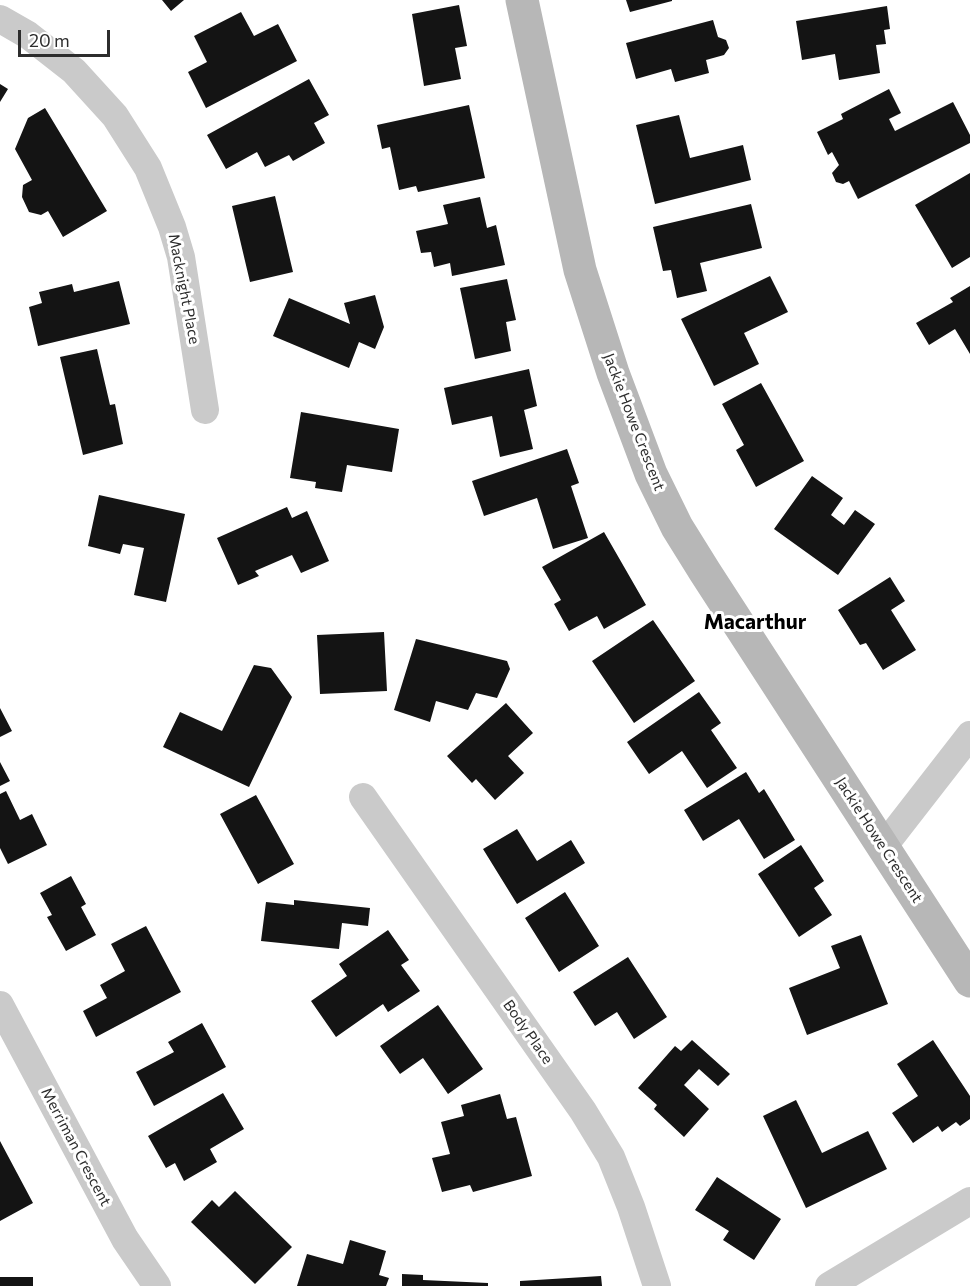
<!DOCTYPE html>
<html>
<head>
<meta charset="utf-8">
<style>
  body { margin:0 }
  #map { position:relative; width:970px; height:1286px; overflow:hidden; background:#fff; font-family:Commissioner,sans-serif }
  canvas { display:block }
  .scale { position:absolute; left:18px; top:30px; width:92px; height:27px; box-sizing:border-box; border:3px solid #2d2d2d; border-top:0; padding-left:8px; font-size:18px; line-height:21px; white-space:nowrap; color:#2d2d2d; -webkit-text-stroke:4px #fff; paint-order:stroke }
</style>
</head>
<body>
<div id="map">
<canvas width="970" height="1286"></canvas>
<div class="scale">20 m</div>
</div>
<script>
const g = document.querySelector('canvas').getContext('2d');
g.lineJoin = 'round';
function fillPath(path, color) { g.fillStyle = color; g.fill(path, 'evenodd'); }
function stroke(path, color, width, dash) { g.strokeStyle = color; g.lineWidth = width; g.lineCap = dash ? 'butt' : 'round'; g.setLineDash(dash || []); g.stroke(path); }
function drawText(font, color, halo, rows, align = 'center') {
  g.font = font + ' Commissioner,sans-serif'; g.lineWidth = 6; g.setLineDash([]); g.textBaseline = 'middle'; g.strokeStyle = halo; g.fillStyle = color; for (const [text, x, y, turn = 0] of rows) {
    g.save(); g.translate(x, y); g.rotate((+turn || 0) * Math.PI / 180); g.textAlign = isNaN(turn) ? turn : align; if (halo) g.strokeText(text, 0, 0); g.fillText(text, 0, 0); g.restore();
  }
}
fillPath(new Path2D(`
  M162,0H184L171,11Z
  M626,0H672V1L630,12Z
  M459,5L467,46L455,48L461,79L424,86L412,14Z
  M887,6L890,29L884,30L886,44L876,45L880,73L839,80L835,54L802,60L796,21Z
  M241,12L254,36L278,24L297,61L206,108L188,72L207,62L194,36Z
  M713,20L718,37L726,40L729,48L724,55L706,60L709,73L675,82L671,69L636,79L626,43Z
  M309,79L329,115L314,123L325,143L293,161L289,155L265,167L257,152L226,169L207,135Z
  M0,84L8,89L0,102Z
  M889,89L901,113L889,119L895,131L953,102L970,135V143L858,199L849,181L843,184L836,182L832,173L839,165L832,152L828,155L817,132L843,119L841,114Z
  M469,105L485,178L418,192L416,186L399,190L390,147L382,149L377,125Z
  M45,108L107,211L63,237L48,211L41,215L29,212L22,197L23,185L32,180L15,149L28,118Z
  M679,115L690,158L743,145L751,180L655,204L636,125Z
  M970,173V257L952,268L915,205Z
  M275,196L293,272L250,282L232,206Z
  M480,197L487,228L496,225L505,265L452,276L450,263L434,267L431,252L421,253L416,231L448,224L443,205Z
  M751,204L762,248L700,263L707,291L677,298L671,270L663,271L653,227Z
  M770,276L788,312L744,333L759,364L714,386L681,319Z
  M507,279L516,320L506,322L511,351L475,359L460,288Z
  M119,281L130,324L38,346L29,307L42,303L39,292L72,284L74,292Z
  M970,286V354L955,329L929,345L916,323L953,302L950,298Z
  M375,295L384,327L375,349L359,342L349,368L273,336L289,298L350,324L344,303Z
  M97,349L110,405L115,404L123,444L83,455L60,357Z
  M529,369L537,406L524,410L533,449L500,457L492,416L452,425L444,388Z
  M761,383L804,461L756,487L736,450L744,445L722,404Z
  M301,412L399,429L392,472L347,465L342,492L315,488L316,482L290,478Z
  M567,449L579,483L571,486L588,538L553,549L537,498L484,516L472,481Z
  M812,476L843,498L831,515L844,525L855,510L875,524L838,575L774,529Z
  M99,495L185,514L166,602L134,595L144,548L123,544L120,554L88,546Z
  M287,507L292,518L307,511L329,561L301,573L292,555L255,571L259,576L238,585L217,538Z
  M604,532L646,605L604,629L597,616L569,631L554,604L561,600L542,567Z
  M890,577L905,601L891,610L916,650L883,670L866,643L860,645L838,610Z
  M653,620L695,681L634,723L592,661Z
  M384,632L387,691L320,694L317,635Z
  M416,639L507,661L510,669L497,698L476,693L468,710L436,701L430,722L394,710Z
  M254,665L271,668L292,697L249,787L163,747L180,712L222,731Z
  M699,692L721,723L711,730L737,768L707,788L682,751L649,774L627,742Z
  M506,703L533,733L508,756L524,773L495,800L476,779L472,783L447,756Z
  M0,708L12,731L0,737Z
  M0,762L10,781L0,786Z
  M746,772L759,793L764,789L795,840L764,859L739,819L703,841L684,810Z
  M6,791L20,820L32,814L47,845L8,864L0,848V794Z
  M256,795L294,864L258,884L220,814Z
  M517,829L537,861L571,840L585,863L517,904L483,849Z
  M801,845L824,881L814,888L832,915L799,937L758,874Z
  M71,876L86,904L81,907L96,935L66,951L47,917L52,915L40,893Z
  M565,892L599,946L559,972L525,918Z
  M294,900L370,908L368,926L342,923L339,949L261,941L266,902L294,905Z
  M146,926L181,992L96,1037L83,1011L107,998L100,985L125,971L111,944Z
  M388,930L409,960L401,965L420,991L388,1012L383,1004L336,1037L311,1001L347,976L339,964Z
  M861,935L888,1004L807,1035L789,988L840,968L831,946Z
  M628,957L667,1017L634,1039L617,1012L595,1026L573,992Z
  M438,1005L483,1069L448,1094L423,1058L400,1074L380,1046Z
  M202,1023L226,1067L154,1106L136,1072L174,1052L168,1042Z
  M692,1040L730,1074L718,1086L699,1069L684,1085L709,1109L684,1137L654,1109L657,1105L638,1088L675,1046L681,1051Z
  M933,1040L970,1096V1119L960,1126L956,1122L942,1132L938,1126L913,1143L892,1113L918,1096L897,1064Z
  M223,1093L244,1129L210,1149L217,1162L184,1181L175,1163L166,1168L148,1136Z
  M500,1094L507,1119L516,1117L532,1176L473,1192L470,1185L442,1192L432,1158L450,1154L441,1122L464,1116L461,1105Z
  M796,1100L822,1153L868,1131L887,1169L806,1208L763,1116Z
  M0,1141L33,1203L0,1221Z
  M717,1177L781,1219L754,1260L723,1240L729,1231L695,1210Z
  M235,1191L292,1247L255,1284L191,1222L212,1200L219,1207Z
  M350,1240L386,1251L379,1275L389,1278L386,1286H297L307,1254L343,1264Z
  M402,1274L423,1275V1280L488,1283V1286H402Z
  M601,1276L602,1286H520V1281Z
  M0,1277H33V1286H0Z`), '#141414');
stroke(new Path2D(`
  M0,19L28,35L74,71L115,116L148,168L172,227L181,257L205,410
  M363,797L583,1111L611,1157L631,1207L657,1286
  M883,847L970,735
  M0,1005L125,1239L157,1286
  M829,1286L970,1201`), '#cacaca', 28);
stroke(new Path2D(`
  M522,0L580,270L613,373L651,474L677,527L705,572L970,981`), '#b7b7b7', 33);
drawText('15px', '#2d2d2d', '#fff', [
  ["Macknight Place",184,289,79],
  ["Jackie Howe Crescent",634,422,69],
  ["Jackie Howe Crescent",879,840,57],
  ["Body Place",528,1032,55],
  ["Merriman Crescent",76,1147,62]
]);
drawText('bold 21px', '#000', '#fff', [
  ["Macarthur",755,622]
]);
</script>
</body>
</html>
